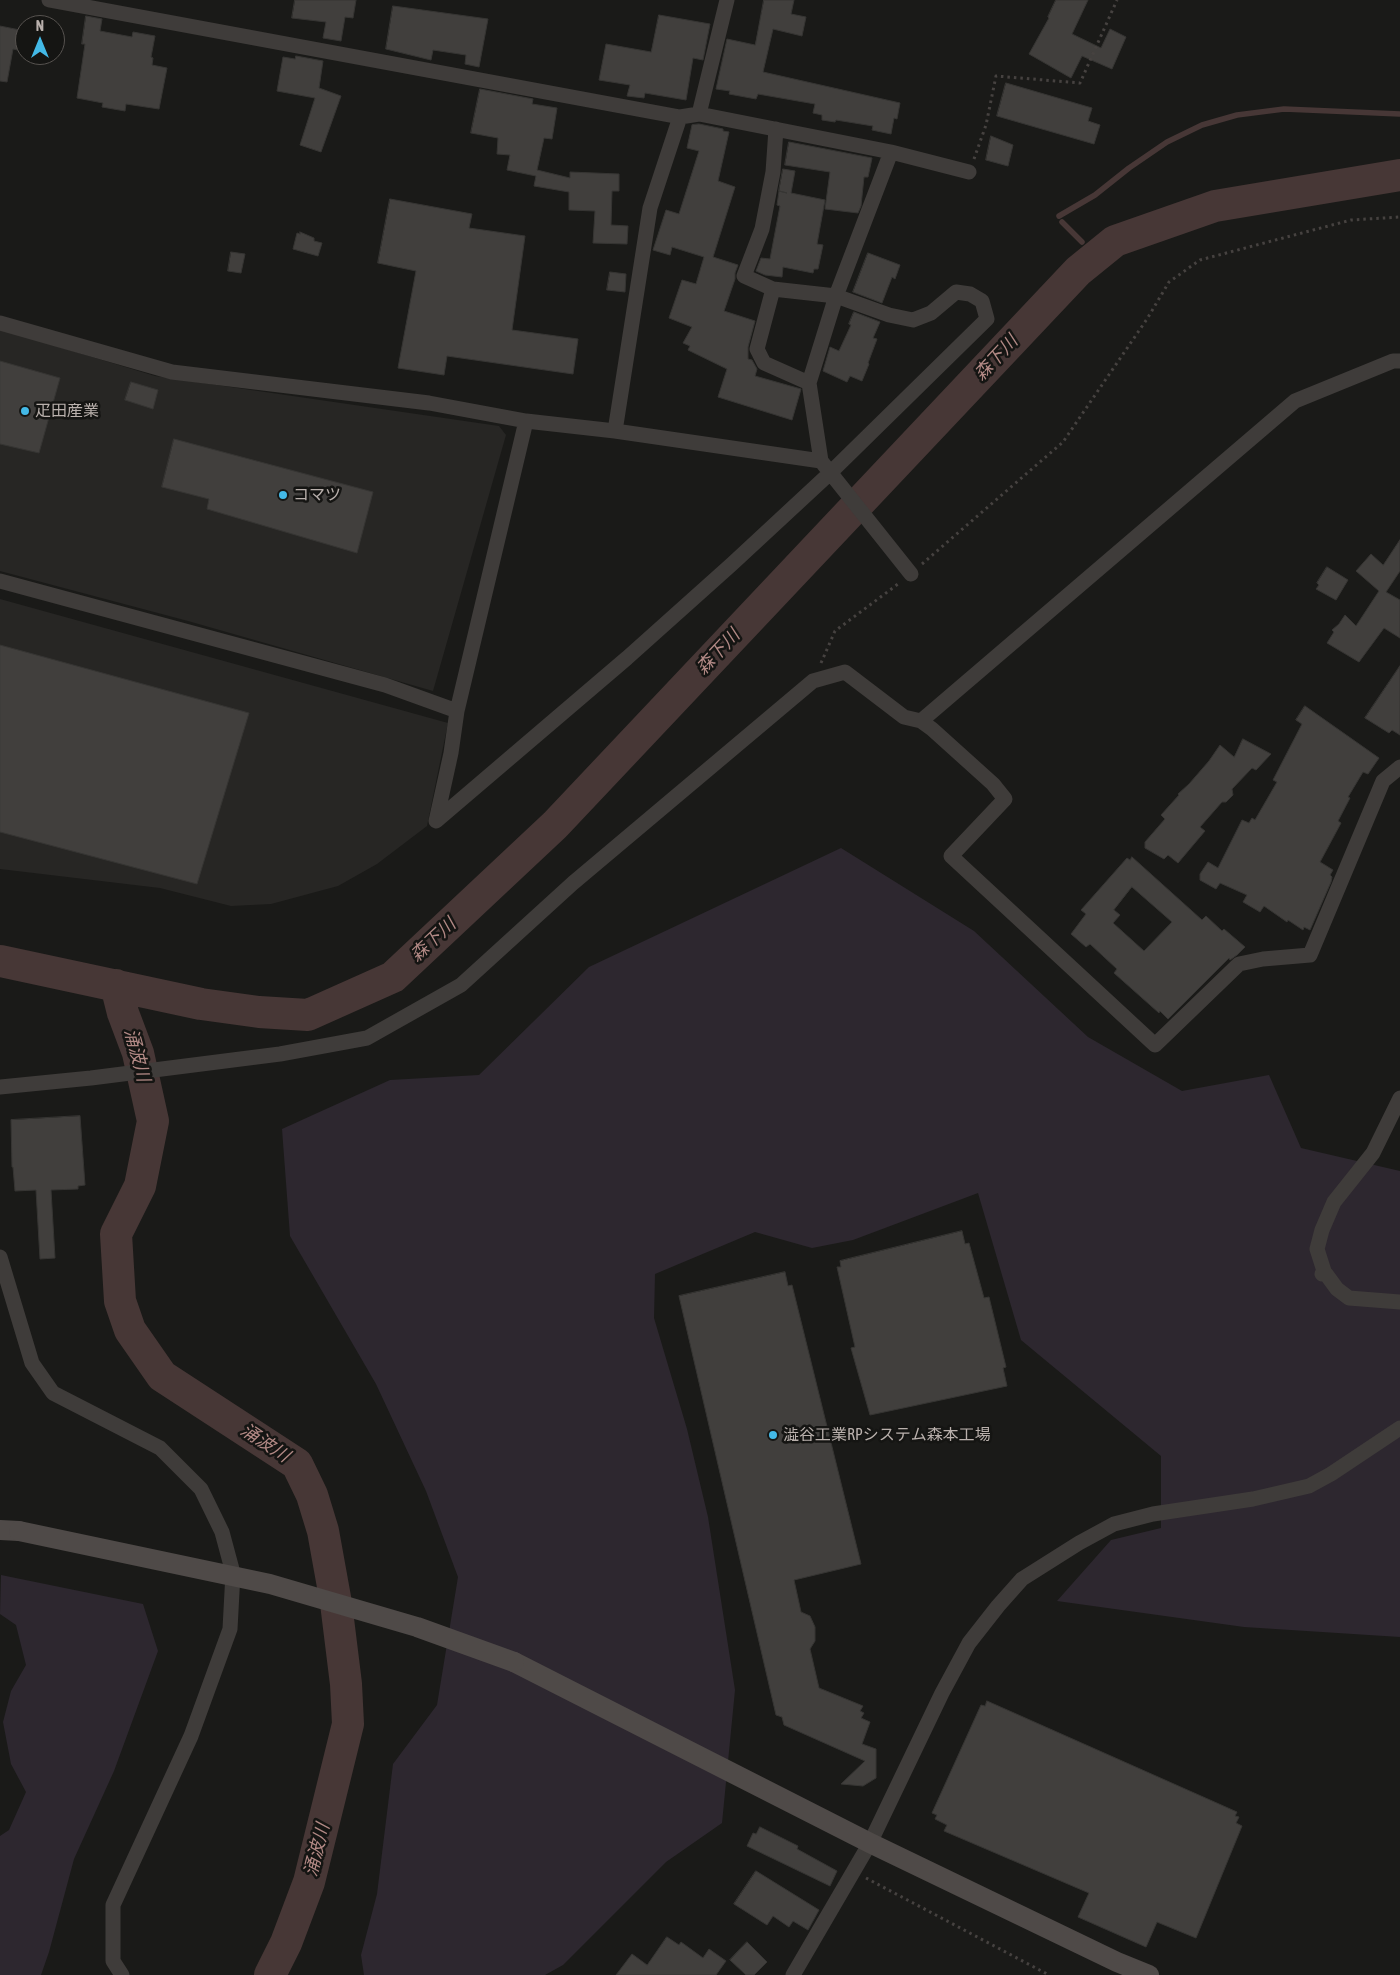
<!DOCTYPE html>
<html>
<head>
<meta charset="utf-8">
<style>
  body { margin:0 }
  #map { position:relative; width:1400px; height:1975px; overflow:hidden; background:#1a1a18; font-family:"Asap Condensed",sans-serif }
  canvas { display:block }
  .north { position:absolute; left:15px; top:15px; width:50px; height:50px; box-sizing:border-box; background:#151513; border:1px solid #575350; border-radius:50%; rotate:0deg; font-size:14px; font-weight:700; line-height:20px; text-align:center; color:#b9b0ac }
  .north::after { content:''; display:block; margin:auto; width:18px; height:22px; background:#43b9e7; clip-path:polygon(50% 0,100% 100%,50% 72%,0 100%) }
</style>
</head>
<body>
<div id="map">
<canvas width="1400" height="1975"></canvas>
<div class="north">N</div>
</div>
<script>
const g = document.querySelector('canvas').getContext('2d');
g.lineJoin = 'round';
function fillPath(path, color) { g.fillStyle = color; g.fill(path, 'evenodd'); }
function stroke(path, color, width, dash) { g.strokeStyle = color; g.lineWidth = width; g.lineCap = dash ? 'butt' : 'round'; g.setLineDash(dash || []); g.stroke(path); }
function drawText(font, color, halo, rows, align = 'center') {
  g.font = font + ' "Asap Condensed","Noto Sans JP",sans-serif'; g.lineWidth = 5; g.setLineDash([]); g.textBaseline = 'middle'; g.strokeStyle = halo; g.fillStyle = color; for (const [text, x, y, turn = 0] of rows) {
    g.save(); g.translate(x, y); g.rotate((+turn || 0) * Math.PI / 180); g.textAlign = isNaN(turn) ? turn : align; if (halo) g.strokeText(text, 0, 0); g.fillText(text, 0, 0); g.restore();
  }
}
fillPath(new Path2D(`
  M0,329L155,376L499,426L506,435L433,691L188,621L0,571Z
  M0,599L448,723L427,826L377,864L338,886L271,904L231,906L160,888L0,869Z`), '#272624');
fillPath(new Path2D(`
  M841,848L974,931L1088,1037L1182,1091L1269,1075L1301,1148L1400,1171V1637L1244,1627L1057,1601L1111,1540L1161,1528V1456L1021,1340L978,1193L853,1240L812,1248L755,1232L655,1274L654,1318L687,1429L708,1517L735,1690L722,1823L666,1862L563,1965L545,1975H364L361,1955L377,1894L393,1764L437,1705L458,1577L426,1491L376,1384L290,1236L282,1129L390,1080L479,1075L589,967Z
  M1,1575L143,1604L158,1651L114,1771L74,1859L49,1952L41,1975H0V1836L9,1830L26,1792L11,1764L3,1722L11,1691L26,1665L16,1625L0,1614Z`), '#2d272f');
stroke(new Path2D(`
  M1059,216L1095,195L1129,168L1167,142L1202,125L1237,115L1284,109L1400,114
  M1062,222L1082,242`), '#473736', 5.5);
stroke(new Path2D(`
  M0,961L201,1004L259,1012L308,1015L393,977L555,825L1078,271L1115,241L1215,206L1400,175
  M116,985L123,1013L138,1053L153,1121L140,1186L116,1234L120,1301L130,1330L162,1376L297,1464L312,1495L323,1531L336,1603L346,1684L348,1724L309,1882L286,1943L270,1975`), '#473736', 32);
const building = new Path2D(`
  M295,0H356L353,18L345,17L341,41L323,38L326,22L292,18Z
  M764,0H794L791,14L806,17L802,36L773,29L763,72L900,103L897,119L894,118L891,134L872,130L873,126L836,120L835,122L822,120V115L813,113L815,104L758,94L756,99L729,94L730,91L716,89L727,39L755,45Z
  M1056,0H1088L1072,34L1101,48L1110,29L1126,37L1112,69L1082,56L1071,78L1029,54L1049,18L1048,17Z
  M393,6L488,19L479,67L465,64L466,55L433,50L431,60L386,49Z
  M659,15L710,24L703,60L693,58L686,100L645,93L644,98L627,96L630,85L599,80L606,44L651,52Z
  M86,16L102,19L100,31L132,37L133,32L155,36L151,57L153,58L152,65L167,68L159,109L126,104L125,111L102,107L103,103L77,98L85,44H82Z
  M0,26L25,31L22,51L13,49L7,82L0,81Z
  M296,56L323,61L319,88L341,96L321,152L300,145L315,98L277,91L283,57L295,59Z
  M1006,83L1092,108L1088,121L1100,125L1094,144L997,116Z
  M480,89L533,99L532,104L557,108L552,139L544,138L537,170L570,178V172L619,174V191H612L611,225L628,226L627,244L593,243L595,211L569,210V192L534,186L536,176L507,170L510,155L497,154L498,138L471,133Z
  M699,124L723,129V131L729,132L718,181L735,187L713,257L738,265L735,273V279L724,311L755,321L748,347V359L752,360L757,369L755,376L801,389L792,420L718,397L727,369L688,350L690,346L683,343L692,327L669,318L682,280L696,284L704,257L672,247L670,255L653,250L666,210L679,214L699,151L687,148L692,125Z
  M991,136L1013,145L1008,166L986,160Z
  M789,142L872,158L868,177H864L861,206L858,213L825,209L830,172L785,165Z
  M783,169L795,171L791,193L825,200L817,244L823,245L818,269H814L813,273L783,267L782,277L765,275L756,271L761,258L770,259L780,206L777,205L779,191L787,193L779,191Z
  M390,199L472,214L469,228L525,236L512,330L578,339L573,374L447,356L444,375L398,368L416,271L378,263Z
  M300,232L314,238V241L322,243L318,256L293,249L297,233L300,234Z
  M231,252L245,254L241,273L228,271Z
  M868,253L900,265L895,279L892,277L882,303L853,292Z
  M610,272L626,274L625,292L607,290Z
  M854,312L880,322L873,338L877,339L868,363L869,364L862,381L850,376L847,382L823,371L830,347L839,351L851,325L849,324Z
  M0,361L60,378L39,453L0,444Z
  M131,382L158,390L153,409L125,400Z
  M174,439L373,492L357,553L207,509L209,499L162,487Z
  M1400,540V571L1386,592L1400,600V638L1384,628L1359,662L1327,643L1334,632L1332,630L1339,624L1345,615L1356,626L1379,591L1356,571L1371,554L1383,565Z
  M1327,567L1348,580L1336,600L1316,589L1319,585L1317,583Z
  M0,645L249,713L197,884L0,832Z
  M1400,666V735L1392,730L1389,733L1365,718Z
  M1305,706L1379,758L1368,774L1363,772L1348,797L1350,798L1338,821L1341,823L1320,862L1333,870L1330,875L1332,877L1331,882L1310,930L1304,927L1303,930L1288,920L1287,922L1264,906L1260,912L1243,902L1247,895L1220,883L1216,889L1200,880V874L1208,862L1218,868L1242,820L1249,823L1252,818L1255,820L1277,782L1273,780L1302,724L1296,720Z
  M1243,739L1271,754L1256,770L1252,768L1232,789L1233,795L1226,802H1222L1200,827L1205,831L1178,863L1168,855L1164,859L1145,848V842L1165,819L1161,815L1179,795L1178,794L1189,784L1209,761L1220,745L1234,757Z
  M1132,857L1202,920L1206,916L1222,931L1224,929L1245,947L1237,955L1230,960L1229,958L1168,1019L1160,1011L1159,1013L1114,973L1117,969L1090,944L1086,947L1071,934L1086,914L1081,910L1127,858L1130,860ZM1132,887L1172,922L1144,951L1113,923L1120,915L1114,910Z
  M80,1116L85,1185L78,1186V1189L51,1190L55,1258L40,1259L36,1190L15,1191L13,1167H12L11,1120Z
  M962,1231L965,1244L969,1243L984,1298L989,1297L1006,1367L1003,1368L1007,1386L870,1415L851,1348L855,1347L837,1267H841L840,1261Z
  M785,1272L788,1286L792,1285L861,1564L794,1580L801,1612L810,1616L815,1627V1641L810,1649L819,1688L863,1706L860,1711L864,1713L861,1718L870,1722L862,1744L876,1749V1778L863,1786L841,1784L865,1761L784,1725L782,1717L776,1715L679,1296Z
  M987,1701L1237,1812L1235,1816L1239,1817L1236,1823L1242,1826L1196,1938L1157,1922L1146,1947L1078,1917L1089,1893L944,1831L947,1825L935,1819L937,1815L932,1813L981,1705L985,1706Z
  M760,1827L798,1846L797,1849L837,1871L830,1886L747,1846L753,1833L756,1834Z
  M756,1871L819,1910L808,1930L793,1921L789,1927L773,1916L767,1925L734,1904Z
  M667,1937L679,1945L681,1942L703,1958L709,1949L726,1961L716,1975H616L632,1954L647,1965Z
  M747,1942L767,1962L754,1975H746L730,1960Z`);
fillPath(building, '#413f3d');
stroke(building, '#363533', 1);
stroke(new Path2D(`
  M974,159L986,125L996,76L1080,83L1117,0
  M922,564L1063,442L1147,319L1169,282L1200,260L1351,220L1400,217
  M821,663L835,631L898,584
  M866,1878L1049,1975`), '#464240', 3, [2.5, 4]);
stroke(new Path2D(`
  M49,0L680,117L699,114L727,0
  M699,114L891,152L969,172
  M891,152L836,296L809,383L821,461L911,574
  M773,289L757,349L764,363L809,383
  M0,323L172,372L429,403L526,421L615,431L821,461
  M615,431L650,208L680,117
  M0,581L385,685L457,711L526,421
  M921,721L1295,401L1393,361H1400
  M436,821L627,658L732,564L829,474L987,319L982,301L970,294L956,292L931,313L913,320L889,315L836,296L773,289L744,276L762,229L773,172L776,129
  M436,821L451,753L457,711
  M0,1087L91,1078L280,1054L367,1038L461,985L573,883L813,681L845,672L904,717L921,721L932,729L993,784L1005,799L951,856L1155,1045L1239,964L1263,959L1310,955L1383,781L1400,767
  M1400,1098L1373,1153L1334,1202L1322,1230L1317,1249L1324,1271L1322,1274H1326L1337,1289L1349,1298L1400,1302
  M0,1257L32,1363L53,1393L160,1448L201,1489L222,1532L233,1573L230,1629L191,1736L113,1905V1961L122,1975
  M793,1975L870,1843L942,1693L969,1643L998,1606L1022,1579L1079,1543L1114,1524L1153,1514L1253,1499L1309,1486L1331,1474L1400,1428`), '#3f3c3a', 15);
stroke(new Path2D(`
  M0,1530L19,1531
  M514,1662L870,1843L1117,1962L1149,1975`), '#4f4a48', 20);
stroke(new Path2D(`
  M19,1531L270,1584L417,1627L514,1662`), '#4f4a48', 20);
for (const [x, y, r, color] of [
  [25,411,5,"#43b9e7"],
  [283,495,5,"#43b9e7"],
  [773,1435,5,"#43b9e7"]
]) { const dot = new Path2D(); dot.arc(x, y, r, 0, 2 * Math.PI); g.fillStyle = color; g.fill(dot); stroke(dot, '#151513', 2); }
drawText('16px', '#b9b0ac', '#151513', [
  ["疋田産業",35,411],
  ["コマツ",293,495],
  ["澁谷工業RPシステム森本工場",783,1435]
], 'left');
drawText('italic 18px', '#b28985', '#151513', [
  ["森下川",996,358,-47],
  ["森下川",718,652,-47],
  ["森下川",433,940,-43],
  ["涌波川",137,1055,75],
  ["涌波川",265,1443,33],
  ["涌波川",317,1850,-76]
]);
</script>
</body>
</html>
